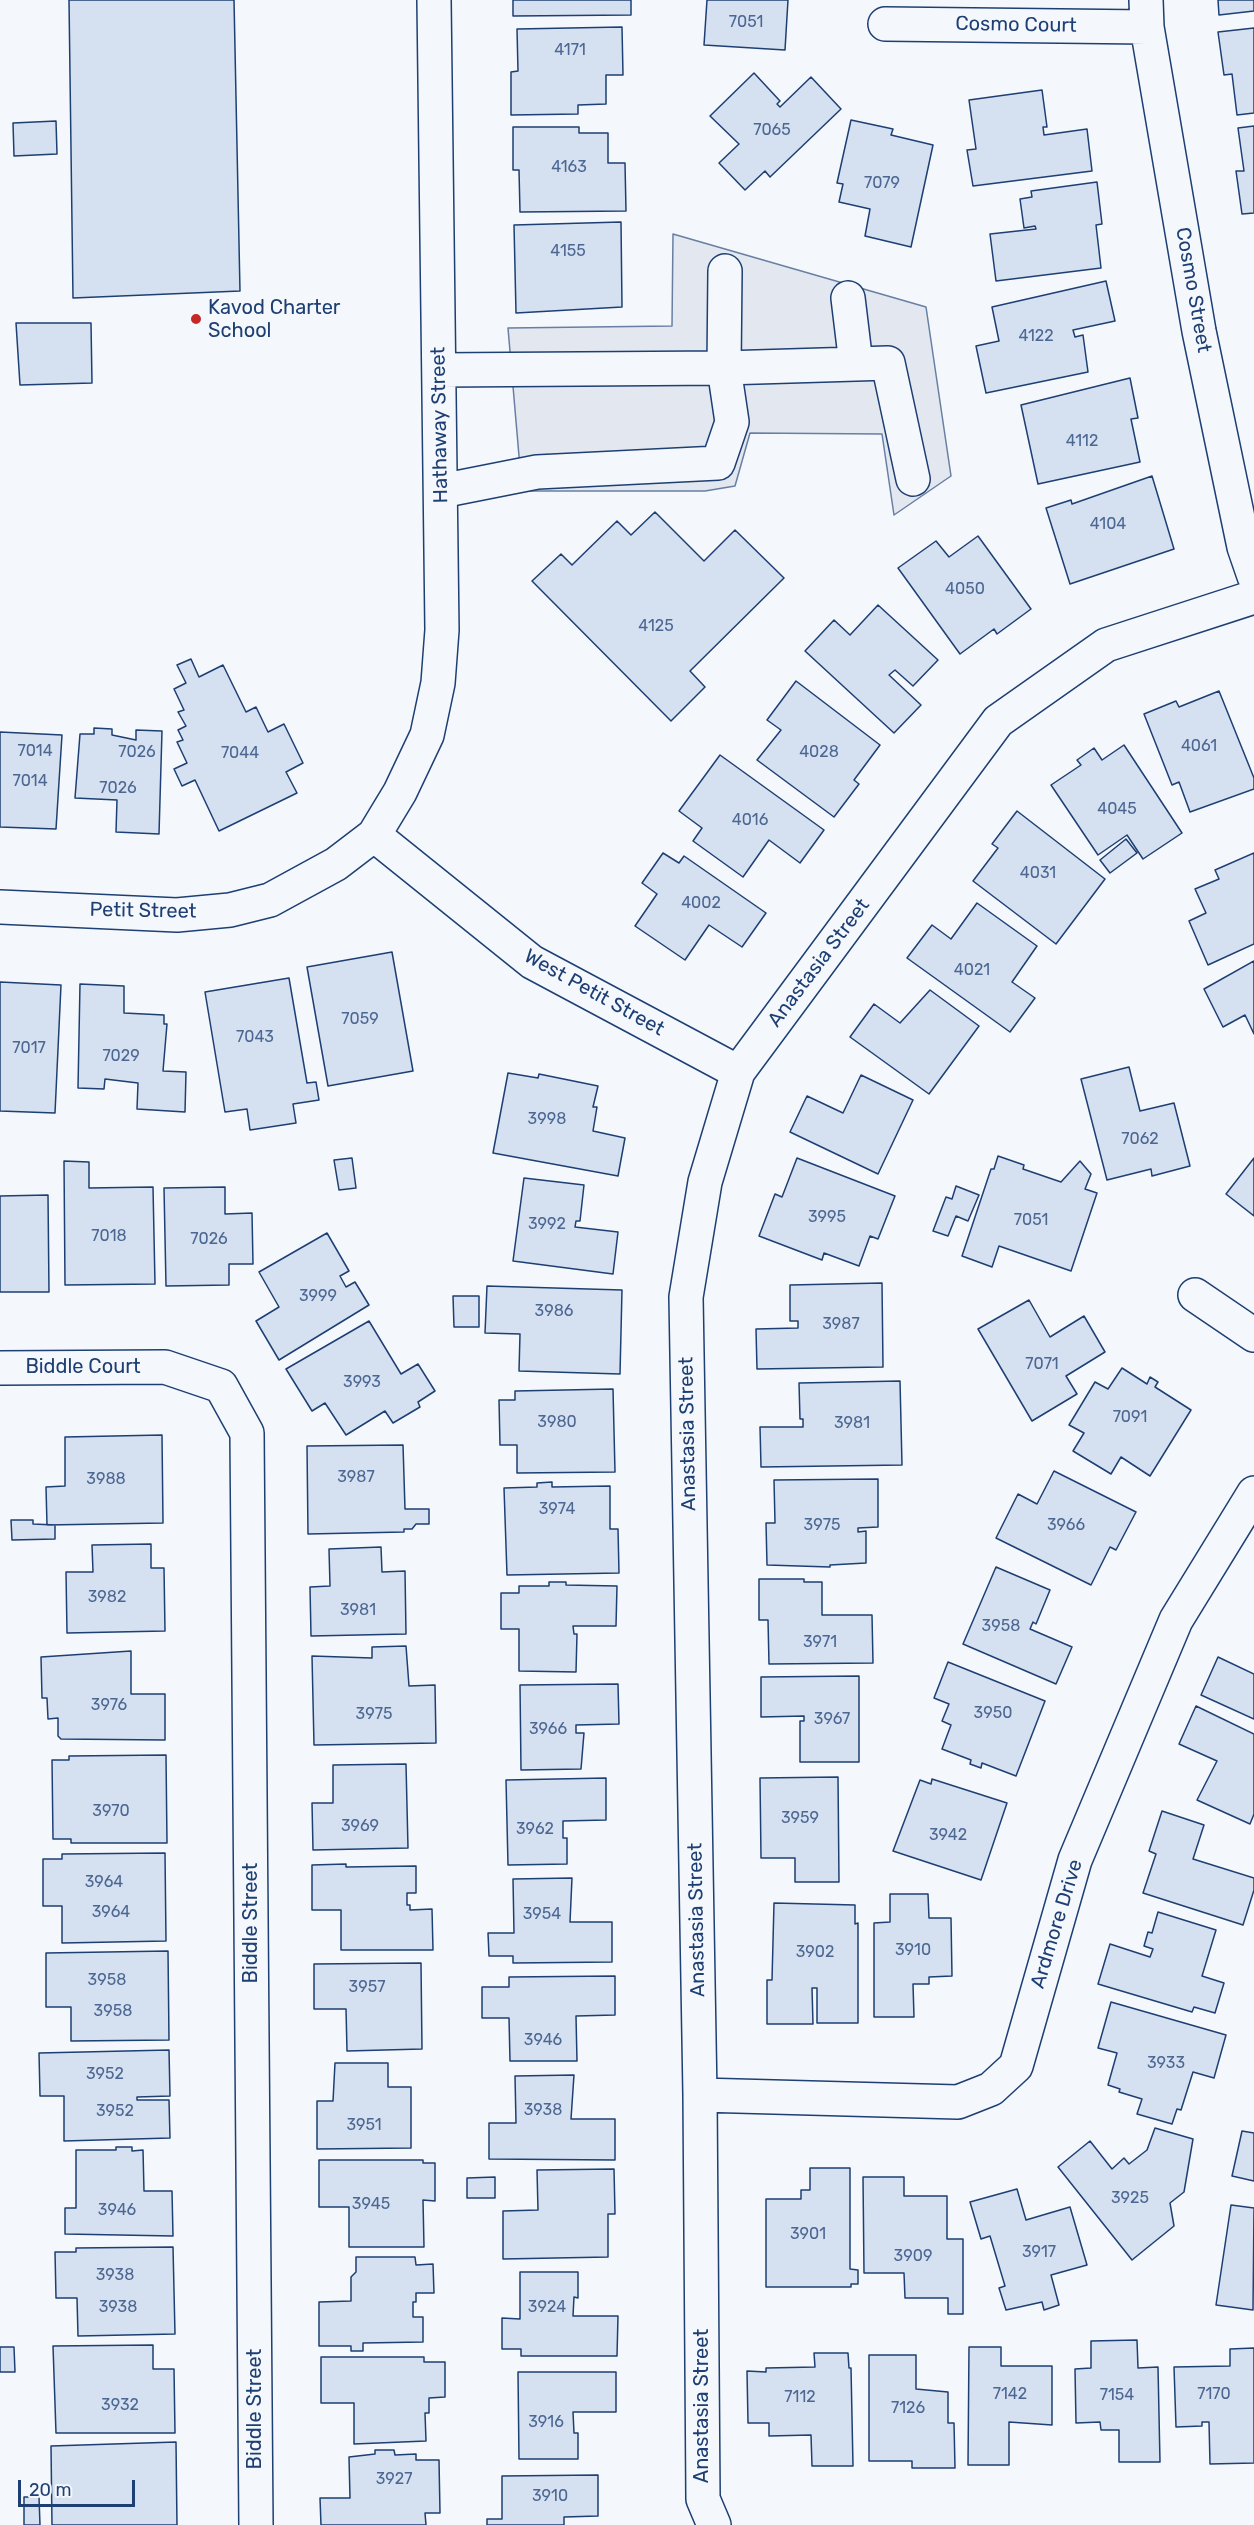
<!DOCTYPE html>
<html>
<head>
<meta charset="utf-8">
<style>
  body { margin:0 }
  #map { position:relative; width:1254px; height:2525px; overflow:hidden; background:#f4f7fb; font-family:Rubik,sans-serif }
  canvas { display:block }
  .scale { position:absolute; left:18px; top:2480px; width:117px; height:27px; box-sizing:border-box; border:3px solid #1d3f73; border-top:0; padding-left:8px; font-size:18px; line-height:21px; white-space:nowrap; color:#1d3f73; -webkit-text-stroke:4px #f4f7fb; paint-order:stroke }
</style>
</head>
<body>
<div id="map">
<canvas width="1254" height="2525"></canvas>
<div class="scale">20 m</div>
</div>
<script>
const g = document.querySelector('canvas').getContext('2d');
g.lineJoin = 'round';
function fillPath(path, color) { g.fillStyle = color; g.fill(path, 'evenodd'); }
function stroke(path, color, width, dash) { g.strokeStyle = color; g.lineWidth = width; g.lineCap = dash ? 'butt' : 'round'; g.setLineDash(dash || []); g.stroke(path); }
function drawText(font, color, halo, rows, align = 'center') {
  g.font = font + ' Rubik,sans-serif'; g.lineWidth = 4.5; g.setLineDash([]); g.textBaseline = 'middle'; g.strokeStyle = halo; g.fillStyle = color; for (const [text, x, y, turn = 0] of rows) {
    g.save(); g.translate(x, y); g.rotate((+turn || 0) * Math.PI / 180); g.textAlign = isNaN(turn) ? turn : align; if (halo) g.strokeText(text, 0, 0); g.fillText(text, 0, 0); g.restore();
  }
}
const parking = new Path2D(`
  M673,234L926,307L951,476L894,515L882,434L750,433L735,486L705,491H522L508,328L672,326Z`);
fillPath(parking, '#e3e8f0');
stroke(parking, '#687fa3', 1.5);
const building = new Path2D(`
  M69,0H234L240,291L73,298Z
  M513,0H631V15L513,16Z
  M707,0H788L785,50L704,45Z
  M1218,0H1254V11L1219,15Z
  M622,27L623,75H606V104L578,105V114L511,115V72L518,71L517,29Z
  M1254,28V113L1237,115L1232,74L1224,75L1218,32Z
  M754,73L780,101L777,104L780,107L811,77L841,109L770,177L765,171L745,190L719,163L739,144L710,116Z
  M1042,90L1047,127H1043L1044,135L1087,129L1092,171L973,186L967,150L976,149L969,100Z
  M851,120L893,129L891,135L933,145L911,247L865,236L870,209L839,202L843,184L837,183Z
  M56,121L57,154L14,156L13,123Z
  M1254,126V213L1242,214L1236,171H1244L1238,128Z
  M513,127H579V133H608V163H625L626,211L520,212L519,170H513Z
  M1097,182L1102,224L1096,225L1101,268L996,281L990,234L1036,229L1035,226L1024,228L1020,199L1032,197L1031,191Z
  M621,222L622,307L516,313L514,225Z
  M1106,281L1115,321L1073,330L1075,337L1083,335L1088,372L986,393L976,346L999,341L992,307Z
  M16,323H91L92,383L20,385Z
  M1130,378L1138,418L1131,419L1140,462L1038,484L1021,405Z
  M1152,476L1174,549L1070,584L1046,508L1071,500L1072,504Z
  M655,512L704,561L735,530L784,578L690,671L705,687L671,721L532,581L561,554L572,565L617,521L631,535Z
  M978,536L1031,609L997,634L994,629L960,654L898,568L936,541L949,557Z
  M878,605L938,660L913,686L895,670L889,675L921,705L894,733L805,651L834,620L850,635Z
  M191,659L199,677L223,665L246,712L256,707L268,732L284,724L303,763L286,772L297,793L219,831L195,780L182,786L174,769L187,763L177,742L183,740L178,730L186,726L178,712L184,710L174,689L186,683L177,665Z
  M796,681L880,745L854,780L859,784L834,817L757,760L781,730L767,720Z
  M1219,691L1254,778V789L1190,812L1179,782L1172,785L1144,714L1176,701L1179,707Z
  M94,728L112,729V735L136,740V730L162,731L159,834L116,832L117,800L75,798L80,734H94Z
  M0,732L62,735L56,829L0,827Z
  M1124,745L1182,833L1143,859L1127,835L1098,855L1051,785L1081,765L1077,760L1094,748L1102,760Z
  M720,755L824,830L800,863L769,840L743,877L693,841L702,828L679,811Z
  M1017,811L1105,879L1056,944L973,881L998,848L992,844Z
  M1126,839L1137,853L1110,873L1100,860Z
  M663,853L679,863L684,856L766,913L742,947L709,925L685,960L635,926L657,894L642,883Z
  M1254,853V944L1208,965L1189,921L1206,913L1195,889L1219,879L1215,870Z
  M977,903L1037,946L1012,982L1035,998L1010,1032L907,958L932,925L951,939Z
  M392,952L413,1071L328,1086L307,967Z
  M1254,961V1034L1245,1015L1223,1027L1204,989Z
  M289,978L307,1083L316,1082L319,1100L293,1104L296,1123L250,1130L247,1109L225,1112L205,992Z
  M0,982L61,985L55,1113L0,1111Z
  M80,984L124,986V1013L164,1015V1024H167L163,1071L186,1072L185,1112L137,1109L138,1083L105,1079L104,1089L78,1088Z
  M930,990L979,1026L929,1094L850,1037L874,1004L900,1023Z
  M1129,1067L1140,1111L1174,1103L1190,1166L1152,1176L1151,1169L1107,1180L1081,1079Z
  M508,1073L538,1078L539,1074L598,1086L593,1107H597L593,1131L625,1138L618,1176L493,1153Z
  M861,1075L913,1100L878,1174L790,1132L807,1096L843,1113Z
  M998,1156L1024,1165L1023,1169L1061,1182L1080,1161L1091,1174L1085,1189L1097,1193L1071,1271L999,1246L992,1267L962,1256L991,1169H994Z
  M352,1158L356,1188L339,1190L334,1160Z
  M797,1158L895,1196L878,1239L870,1236L859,1266L824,1253L822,1260L759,1236L775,1194L782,1197Z
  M1254,1158V1216L1226,1194Z
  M64,1161L89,1162V1188L153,1187L155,1284L65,1285Z
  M524,1178L584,1185L580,1221H576L575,1227L618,1232L613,1274L513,1261Z
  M956,1186L979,1195L968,1221L956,1216L948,1236L933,1231L946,1197L952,1199Z
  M225,1187V1214L252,1213L253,1264H229V1285L166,1286L164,1188Z
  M48,1195L49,1292H0V1196Z
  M327,1233L349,1271L340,1276L346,1287L355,1282L369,1305L279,1360L256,1321L279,1307L259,1272Z
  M882,1283L883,1367L757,1369L756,1329L798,1328V1321H790V1285Z
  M487,1286L622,1290L620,1374L519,1371L520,1334L485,1333Z
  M453,1296H479V1327H454Z
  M1029,1300L1050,1337L1084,1316L1105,1352L1066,1376L1077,1394L1032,1421L978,1329Z
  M369,1321L401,1374L418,1364L435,1391L418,1402L420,1407L393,1423L385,1411L346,1435L325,1403L312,1411L286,1369Z
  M1122,1368L1147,1384L1150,1377L1158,1382L1155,1387L1191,1410L1150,1476L1121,1457L1111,1474L1073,1451L1084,1433L1069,1425L1095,1382L1108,1389Z
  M900,1381L902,1465L761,1467L760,1427H803V1419H800L799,1383Z
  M613,1389L615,1472L517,1473V1445H500L499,1400H515V1391Z
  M162,1435L163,1523L47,1525L46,1487L65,1486V1437Z
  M403,1445L405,1509H429V1524H416L412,1529H404V1532L308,1534L307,1446Z
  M1054,1471L1136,1512L1116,1550L1110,1547L1091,1585L996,1538L1018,1494L1037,1504Z
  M878,1479V1527L858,1528V1532L866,1531V1563L830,1565V1567L767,1565L766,1523H775L774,1480Z
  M552,1482V1487L610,1486V1529H618L619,1573L507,1575L504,1488L537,1487V1483Z
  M11,1520H33V1524L55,1525V1539L12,1540Z
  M151,1544V1568H164L165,1631L67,1633L66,1572H93L92,1545Z
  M381,1547L382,1572L405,1571L406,1634L311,1636L310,1587L330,1586L329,1549Z
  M996,1567L1050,1590L1036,1624L1033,1622L1030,1629L1072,1647L1056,1684L963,1644Z
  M759,1579H804V1582H822V1615H872L873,1663L769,1664L768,1620H759Z
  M549,1582H566V1585L617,1586L616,1626H573L574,1634H577L576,1672L519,1671V1629H501V1593H519V1586H549Z
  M406,1646L409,1686L435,1685L436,1743L314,1745L312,1656L372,1658V1647Z
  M131,1651V1694H165V1740L61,1739L58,1736V1718L48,1719L47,1698H42L41,1657Z
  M1218,1657L1254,1674V1719L1201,1695Z
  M948,1662L1045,1701L1016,1776L982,1763L981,1768L970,1764L971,1760L942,1749L951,1725L942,1721L949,1704L934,1698Z
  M859,1676V1762H800V1721H804V1716L761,1717V1677Z
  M618,1684L619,1724L576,1725V1733H584L581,1769L521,1770L520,1685Z
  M1196,1706L1254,1734V1814L1250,1824L1197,1800L1217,1761L1179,1744Z
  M166,1755L167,1843H71V1839H53L52,1760H69V1756Z
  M406,1764L408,1848L313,1850L312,1803H333V1765Z
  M838,1777L839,1882H795V1858H761L760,1778Z
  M606,1778V1820L563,1821V1838H567V1864L508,1865L506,1780Z
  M932,1779L1007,1803L981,1880L893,1851L920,1780L931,1784Z
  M1162,1811L1204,1825L1193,1859L1254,1878V1890L1243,1925L1143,1893L1156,1854L1149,1851Z
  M165,1853L166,1941L62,1943V1906H43V1859H62V1854Z
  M346,1864V1867L416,1866V1893H407V1905H410V1910L432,1909L433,1950H341V1910H312V1865Z
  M572,1878L570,1922H612V1962L513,1963V1956H489L488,1933H514L513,1879Z
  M890,1894H928L929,1918H951L952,1976L929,1977V1984H913L914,2017H874V1923L890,1922Z
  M774,1903L855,1905V1924L858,1923V2023H817V1988H812L813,2024H767V1980H772Z
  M1158,1912L1216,1930L1202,1976L1224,1983L1215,2013L1194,2007L1192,2012L1098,1984L1110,1944L1150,1957L1153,1949L1144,1946L1148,1932L1152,1933Z
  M168,1951L169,2040L71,2041V2007H46V1953Z
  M421,1963L422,2049L347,2051L346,2009H314V1964Z
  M615,1976V2015L576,2016L577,2061H510L509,2018H482V1987H509V1977Z
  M1111,2002L1226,2035L1214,2078L1193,2072L1181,2110L1177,2109L1172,2124L1137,2114L1142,2099L1119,2092L1120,2089L1108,2085L1117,2053L1098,2048Z
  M169,2050L170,2096L137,2097V2100H169L170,2138L64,2141V2096H40L39,2053Z
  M335,2063H388V2087H411V2148L317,2149V2101H333Z
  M574,2075L571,2119H615V2160L489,2159V2123H516L515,2076Z
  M1155,2128L1193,2139L1184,2192L1170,2203L1174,2226L1132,2260L1058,2167L1090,2141L1112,2169L1124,2158L1129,2164L1147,2150Z
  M1242,2131L1254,2133V2181L1232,2176Z
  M116,2147H132V2151L143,2150L144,2191H172L173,2236L65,2234V2208H76V2150H116Z
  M319,2160H423V2163H435V2201L423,2200L424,2247H349V2207H319Z
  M810,2168H850V2269L858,2270V2284H851V2287H766V2199H801V2190H810Z
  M614,2169L615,2214H608V2257L503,2259V2211L538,2210L537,2170Z
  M495,2177V2198H467V2178Z
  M863,2177H904V2196H947V2239H963V2314H948V2298H905L904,2273H864Z
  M1017,2189L1026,2220L1070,2207L1087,2265L1051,2275L1059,2305L1044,2310L1042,2302L1006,2310L999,2288L1005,2286L990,2236L981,2239L970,2202Z
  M1231,2205L1254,2208L1253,2310L1216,2305Z
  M173,2247L175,2334L78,2336L77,2298H56L55,2252H76V2248Z
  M356,2257H415L416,2265L433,2264L434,2293H416V2302H413V2317H423V2342L363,2343V2351H351V2346H319V2302L351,2301V2277L356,2272Z
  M520,2272H578V2298L574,2297L573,2316H618L617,2356H521V2349H502V2318L520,2319Z
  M1137,2340L1138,2368L1158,2367L1160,2462H1119V2430H1101L1100,2422L1076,2423L1075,2369L1091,2368V2341Z
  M153,2345V2369H174L175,2433H56L53,2346Z
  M0,2347H14L15,2372H0Z
  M969,2347H1001V2366H1052V2425L1009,2422V2465H968Z
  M1254,2348V2463L1210,2464L1209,2422H1202V2426L1176,2427L1174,2367L1230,2366V2349Z
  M814,2353H848L849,2368H851L853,2466H812L811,2435L769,2436V2423H748L747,2371L766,2372V2368L815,2367Z
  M869,2355H916V2389L948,2392V2423H954L955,2468H912V2461H869Z
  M321,2357H424V2362H445V2397L429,2398V2413H425L426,2441L354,2444V2403H321Z
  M518,2372H616V2412H573L574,2433H578V2459H519Z
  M176,2442L177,2525H52L51,2446Z
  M375,2450H394L395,2455L416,2454V2460H439L440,2513H425L426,2525H321L320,2498H350L349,2457L375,2454Z
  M598,2475V2516L564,2517V2525H487V2519H502V2476Z
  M24,2497H39L40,2525H24Z`);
fillPath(building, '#d5e0f0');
stroke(building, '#1d3f73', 1.5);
const minor = new Path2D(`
  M1146,0L1147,27L1199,331L1244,547L1254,576
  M885,24L1147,27
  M856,364L888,363L913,479
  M439,370L724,368L725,271
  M441,491L537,472L718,463L732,422L724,368L856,364L848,298
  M374,835L532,962L738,1072
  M0,907L177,915L230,910L270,900L336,864L374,835L400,792L427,735L438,683L442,630L434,0
  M1195,1295L1254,1335
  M0,1368L165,1367L221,1386L247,1433L256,2525
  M700,2095L958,2102L991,2089L1016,2066L1075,1860L1176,1620L1254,1493
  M714,2525L703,2499L700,2095L686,1297L705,1182L738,1072L998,721L1106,645L1254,597`);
stroke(minor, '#1d3f73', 36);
stroke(minor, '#f4f7fb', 33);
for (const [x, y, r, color] of [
  [196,319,6,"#c62828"]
]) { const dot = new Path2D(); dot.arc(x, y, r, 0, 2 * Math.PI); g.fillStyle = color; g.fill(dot); stroke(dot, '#f4f7fb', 2); }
drawText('16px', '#4b6792', null, [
  ["7051",746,22],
  ["4171",570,50],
  ["7065",772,130],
  ["4163",569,167],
  ["7079",882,183],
  ["4155",568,251],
  ["4122",1036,336],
  ["4112",1082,441],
  ["4104",1108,524],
  ["4050",965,589],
  ["4125",656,626],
  ["4061",1199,746],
  ["7014",35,751],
  ["7026",137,752],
  ["4028",819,752],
  ["7044",240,753],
  ["7014",30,781],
  ["7026",118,788],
  ["4045",1117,809],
  ["4016",750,820],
  ["4031",1038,873],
  ["4002",701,903],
  ["4021",972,970],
  ["7059",360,1019],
  ["7043",255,1037],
  ["7017",29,1048],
  ["7029",121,1056],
  ["3998",547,1119],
  ["7062",1140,1139],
  ["3995",827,1217],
  ["7051",1031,1220],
  ["3992",547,1224],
  ["7018",109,1236],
  ["7026",209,1239],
  ["3999",318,1296],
  ["3986",554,1311],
  ["3987",841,1324],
  ["7071",1042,1364],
  ["3993",362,1382],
  ["7091",1130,1417],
  ["3980",557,1422],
  ["3981",852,1423],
  ["3987",356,1477],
  ["3988",106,1479],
  ["3974",557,1509],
  ["3975",822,1525],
  ["3966",1066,1525],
  ["3982",107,1597],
  ["3981",358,1610],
  ["3958",1001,1626],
  ["3971",820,1642],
  ["3976",109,1705],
  ["3950",993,1713],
  ["3975",374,1714],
  ["3967",832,1719],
  ["3966",548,1729],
  ["3970",111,1811],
  ["3959",800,1818],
  ["3969",360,1826],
  ["3962",535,1829],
  ["3942",948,1835],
  ["3964",104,1882],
  ["3964",111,1912],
  ["3954",542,1914],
  ["3910",913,1950],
  ["3902",815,1952],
  ["3958",107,1980],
  ["3957",367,1987],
  ["3958",113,2011],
  ["3946",543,2040],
  ["3933",1166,2063],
  ["3952",105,2074],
  ["3938",543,2110],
  ["3952",115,2111],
  ["3951",364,2125],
  ["3925",1130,2198],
  ["3945",371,2204],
  ["3946",117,2210],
  ["3901",808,2234],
  ["3917",1039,2252],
  ["3909",913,2256],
  ["3938",115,2275],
  ["3938",118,2307],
  ["3924",547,2307],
  ["7142",1010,2394],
  ["7170",1214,2394],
  ["7154",1117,2395],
  ["7112",800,2397],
  ["3932",120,2405],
  ["7126",908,2408],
  ["3916",546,2422],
  ["3927",394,2479],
  ["3910",550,2496]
]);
drawText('20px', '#1d3f73', '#f4f7fb', [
  ["Cosmo Court",1016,25,1],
  ["Cosmo Street",1193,290,80],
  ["Hathaway Street",440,425,-91],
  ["Petit Street",143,911,1],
  ["Anastasia Street",819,963,-53],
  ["West Petit Street",594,993,29],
  ["Biddle Court",83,1367],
  ["Anastasia Street",688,1434,-91],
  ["Anastasia Street",697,1920,-91],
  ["Biddle Street",251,1923,-90],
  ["Ardmore Drive",1057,1924,-73],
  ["Anastasia Street",702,2406,-90],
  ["Biddle Street",255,2409,-90]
]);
drawText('20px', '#1d3f73', '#f4f7fb', [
  ["Kavod Charter",208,308],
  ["School",208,331]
], 'left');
</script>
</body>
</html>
